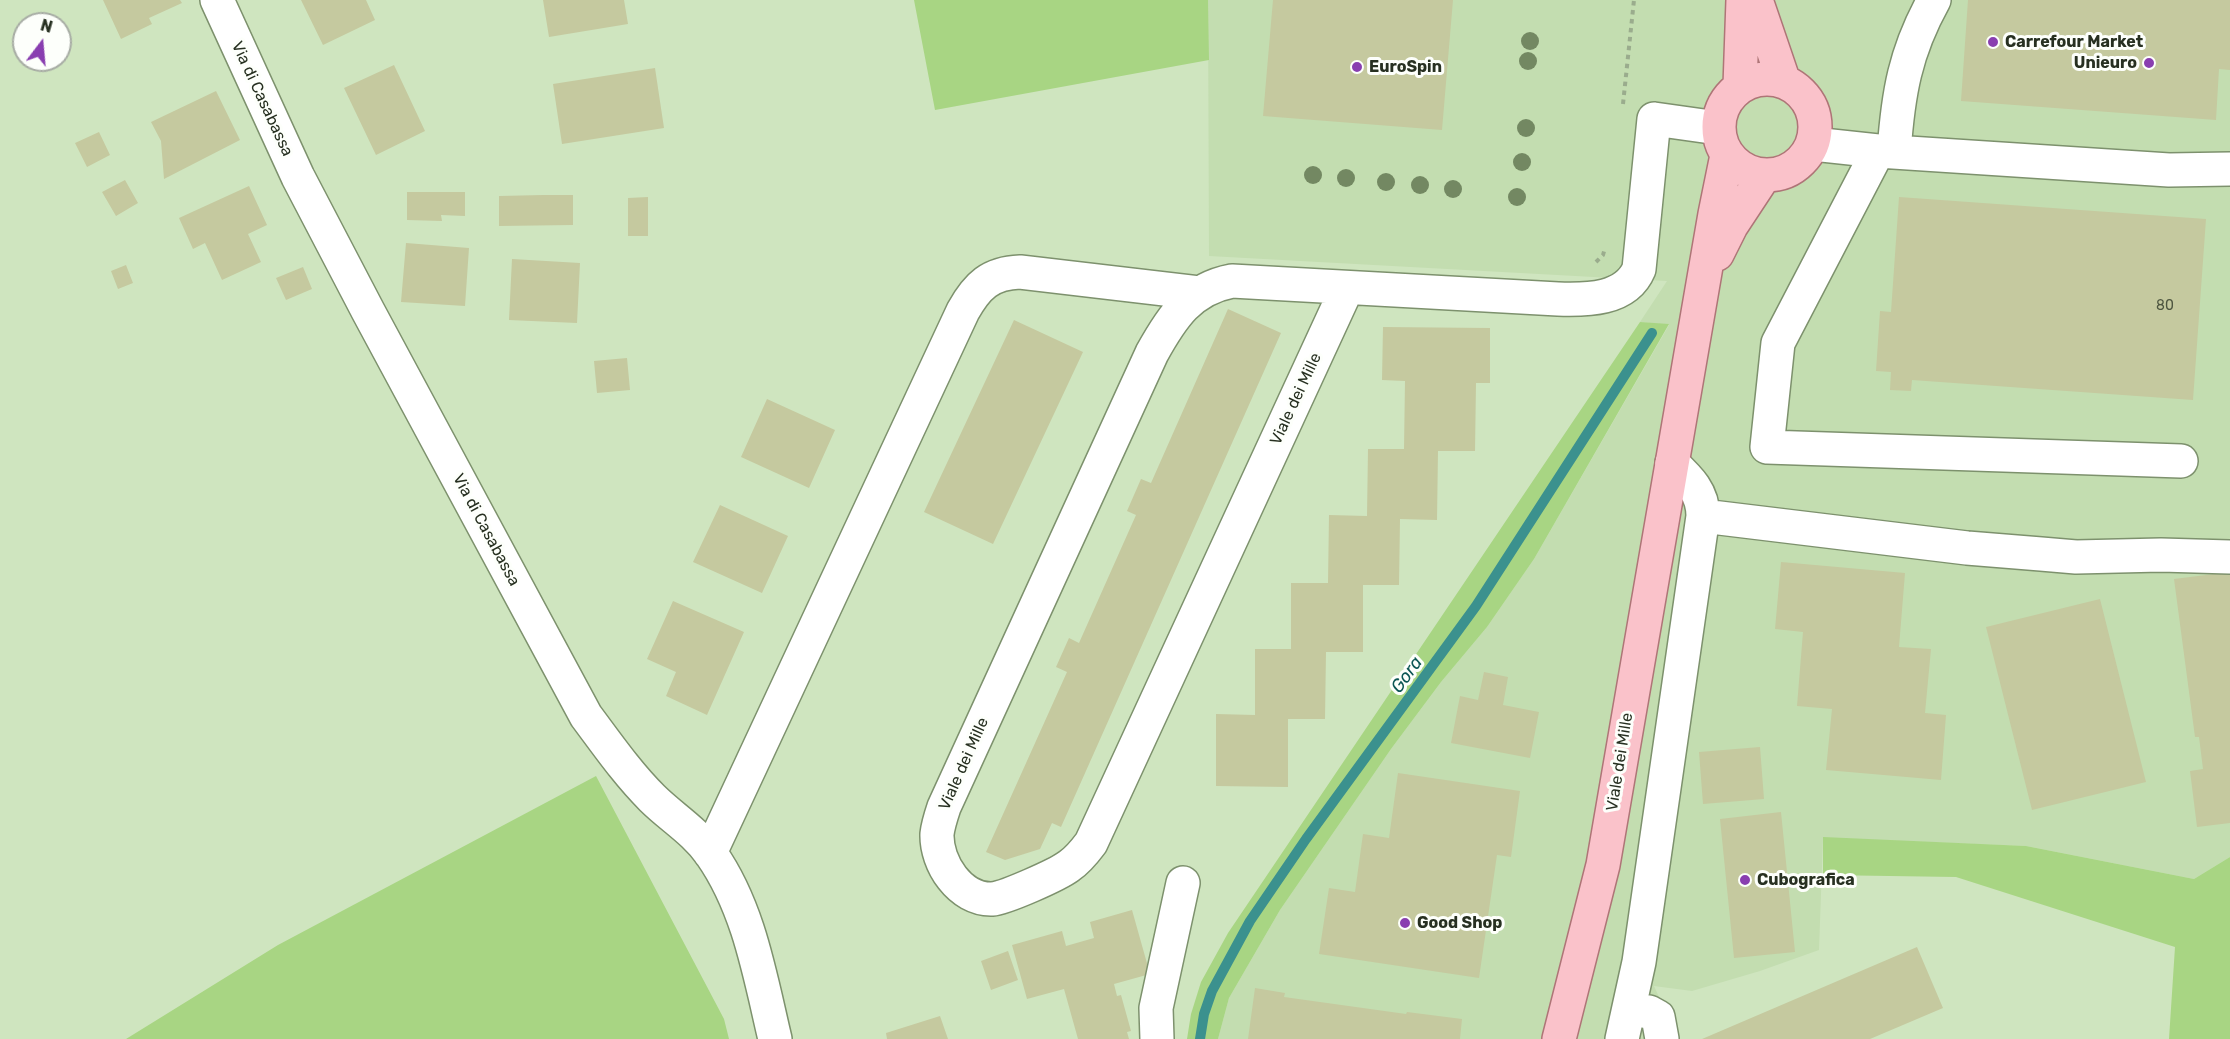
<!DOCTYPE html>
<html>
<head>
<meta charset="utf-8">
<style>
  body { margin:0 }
  #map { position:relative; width:2230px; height:1039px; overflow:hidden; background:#cfe5bf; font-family:Rubik,sans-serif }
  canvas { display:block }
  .north { position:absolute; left:12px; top:12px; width:60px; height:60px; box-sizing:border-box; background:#fdfffb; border:2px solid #a7aca4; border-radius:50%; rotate:16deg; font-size:16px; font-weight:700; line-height:24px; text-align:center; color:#273021 }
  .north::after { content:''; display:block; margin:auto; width:21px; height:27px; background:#893eb0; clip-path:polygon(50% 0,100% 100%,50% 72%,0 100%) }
</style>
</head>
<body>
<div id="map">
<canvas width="2230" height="1039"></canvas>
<div class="north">N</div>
</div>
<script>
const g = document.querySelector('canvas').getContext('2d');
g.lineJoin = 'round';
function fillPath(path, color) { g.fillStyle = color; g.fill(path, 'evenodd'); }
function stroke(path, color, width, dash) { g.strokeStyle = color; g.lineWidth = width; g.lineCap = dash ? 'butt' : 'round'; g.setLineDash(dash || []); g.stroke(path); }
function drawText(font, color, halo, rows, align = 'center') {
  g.font = font + ' Rubik,sans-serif'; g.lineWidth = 6; g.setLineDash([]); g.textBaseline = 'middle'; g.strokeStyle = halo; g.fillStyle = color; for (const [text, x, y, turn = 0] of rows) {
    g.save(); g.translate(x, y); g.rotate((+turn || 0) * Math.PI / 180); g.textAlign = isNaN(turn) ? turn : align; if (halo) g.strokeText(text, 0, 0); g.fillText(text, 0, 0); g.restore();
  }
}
fillPath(new Path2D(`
  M1208,0H2230V857L2194,879L2026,846L1823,838L1819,950L1760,971L1692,991L1654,986L1678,1039H1218L1229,998L1280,910L1391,749L1441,682L1487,627L1534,559L1669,325L1640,322L1667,281L1209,256Z`), '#c3ddb0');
fillPath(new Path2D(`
  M914,0H1208L1209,60L935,110Z
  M1640,322L1669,324L1534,559L1487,627L1441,682L1391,749L1280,910L1229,998L1218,1039H1187L1191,1014L1201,982L1228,933Z
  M596,776L724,1019L729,1039H126L278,945Z
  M1823,837L2026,846L2194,879L2230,857V1039H2169L2175,947L1956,877L1823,875Z`), '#a8d583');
stroke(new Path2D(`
  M1200,1039L1204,1014L1212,991L1250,921L1306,839L1476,606L1652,333`), '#3b918e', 10);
fillPath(new Path2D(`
  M103,0H180L182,3L149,18L152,24L121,39Z
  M301,0H366L375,20L323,45Z
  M543,0H624L628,24L549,37Z
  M1273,0H1453L1442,130L1263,116Z
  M1968,0H2230V70L2219,69L2216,120L1961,101Z
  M394,65L425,131L376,155L344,88Z
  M655,68L664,128L562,144L553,84Z
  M216,91L240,140L164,179L161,141L151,122Z
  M99,132L110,155L87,167L75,143Z
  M125,180L138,203L116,216L102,192Z
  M249,186L267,225L248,234L261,262L222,280L205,243L193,249L179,218Z
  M407,192H465V216L441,215L442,221L407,220Z
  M543,195H573V225L499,226V196Z
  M648,197V236H628V198Z
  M1899,197L2206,219L2193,400L1912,380L1911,391L1890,390L1891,372L1876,371L1880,311L1891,312Z
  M406,243L469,248L465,306L401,302Z
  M512,259L580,263L577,323L509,320Z
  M126,265L133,283L118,289L111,271Z
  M303,267L312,289L286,300L276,278Z
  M1228,309L1281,333L1061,827L1052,823L1040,849L1005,860L986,852L1067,672L1056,667L1069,638L1079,643L1136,515L1127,511L1141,479L1151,483Z
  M1014,320L1083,352L993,544L924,512Z
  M1383,327L1490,328V383H1476L1475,451H1438L1437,520L1400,519L1399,585H1363V652H1326L1325,719H1288V787L1216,786V714L1255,715V649H1291V583H1328L1329,515L1367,516L1368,449H1404L1405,381L1382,380Z
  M627,358L630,390L597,393L594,361Z
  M767,399L835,430L809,488L741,457Z
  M720,505L788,536L762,593L693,562Z
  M1781,562L1905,573L1899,647L1931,649L1925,713L1946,715L1941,780L1826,770L1832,709L1797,706L1803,632L1775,629Z
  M2230,572V823L2197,827L2190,771L2203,769L2199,737H2195L2174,579Z
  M2100,599L2146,782L2032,810L1986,627Z
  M673,601L744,632L707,715L666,696L676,672L647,659Z
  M1484,672L1508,677L1503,705L1539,712L1530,758L1451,743L1460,696L1478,700Z
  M1760,747L1764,799L1703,804L1699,752Z
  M1398,773L1520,791L1511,857L1497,855L1479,978L1319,954L1329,888L1355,892L1363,834L1389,838Z
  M1781,812L1795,952L1734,958L1720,819Z
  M1132,910L1150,974L1114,984L1117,996L1121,995L1131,1031L1127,1032L1129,1039H1078L1064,989L1027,999L1012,945L1062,931L1066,946L1094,938L1090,922Z
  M1917,947L1943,1008L1870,1039H1702Z
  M1008,951L1018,980L991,990L981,961Z
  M1255,988L1285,993L1284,997L1406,1014L1407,1012L1462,1019L1460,1039H1248Z
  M940,1016L948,1039H887L886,1033Z`), '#c5c99f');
const minor = new Path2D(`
  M217,0L298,177L368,311L586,716C607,744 627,773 652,798C671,817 695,831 711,854C749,908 760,976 775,1039
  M1813,144L1878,151L2169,170L2230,169
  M1878,151L1778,343L1767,447L2181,461
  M1894,152C1898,94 1905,52 1934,0
  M1347,288L1091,843C1085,851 1078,860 1069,866C1057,875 1005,898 992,899C960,900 936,863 937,834C938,825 941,816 944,807L1152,353C1172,317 1190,289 1232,281L1558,299C1587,300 1626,300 1639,269L1654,119L1718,128
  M1703,516L1967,548L2041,554L2076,557L2161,555L2230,557
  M710,853L963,311C977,286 990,273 1020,272L1199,293
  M1630,1009L1649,1012L1658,1017L1662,1039
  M1157,1039L1156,1008L1183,883
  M1622,1039L1639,962L1703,516C1703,492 1689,479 1672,463`);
const major = new Path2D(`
  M1756,0L1784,82
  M1719 127a48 48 0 1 1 96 0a48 48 0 1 1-96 0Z
  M1740,86L1743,0
  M1717,254L1731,226L1764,176
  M1559,1039L1603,865L1715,214L1727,155`);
stroke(minor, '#7d916d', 36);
stroke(major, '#ae7577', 36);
stroke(new Path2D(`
  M1623,104L1634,0
  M1596,262L1603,255L1605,248`), '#9aac8d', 4, [4.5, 4.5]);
stroke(minor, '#fff', 33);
stroke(major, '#fac2ca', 33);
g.fillStyle = '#738862';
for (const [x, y] of [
  [1530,41],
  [1528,61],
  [1526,128],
  [1522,162],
  [1313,175],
  [1346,178],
  [1386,182],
  [1420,185],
  [1453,189],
  [1517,197]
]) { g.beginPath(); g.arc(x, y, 9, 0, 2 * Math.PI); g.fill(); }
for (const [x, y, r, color] of [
  [1993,42,6,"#893eb0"],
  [2149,63,6,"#893eb0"],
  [1357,67,6,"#893eb0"],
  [1745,880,6,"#893eb0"],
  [1405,923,6,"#893eb0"]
]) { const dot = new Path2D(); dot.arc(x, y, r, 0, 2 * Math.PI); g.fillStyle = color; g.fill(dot); stroke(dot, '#fdfffb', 2); }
drawText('14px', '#4e5640', null, [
  ["80",2165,306]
]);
drawText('bold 16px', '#273021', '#fdfffb', [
  ["Carrefour Market",2005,42],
  ["Unieuro",2137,63,"right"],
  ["EuroSpin",1369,67],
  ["Cubografica",1757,880],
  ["Good Shop",1417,923]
], 'left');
drawText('16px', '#273021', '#fdfffb', [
  ["Via di Casabassa",262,99,65],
  ["Viale dei Mille",1296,399,-65],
  ["Via di Casabassa",486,530,62],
  ["Viale dei Mille",1620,762,-81],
  ["Viale dei Mille",964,764,-66]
]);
drawText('italic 18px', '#0c5654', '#fdfffb', [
  ["Gora",1407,675,-54]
]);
</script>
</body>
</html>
